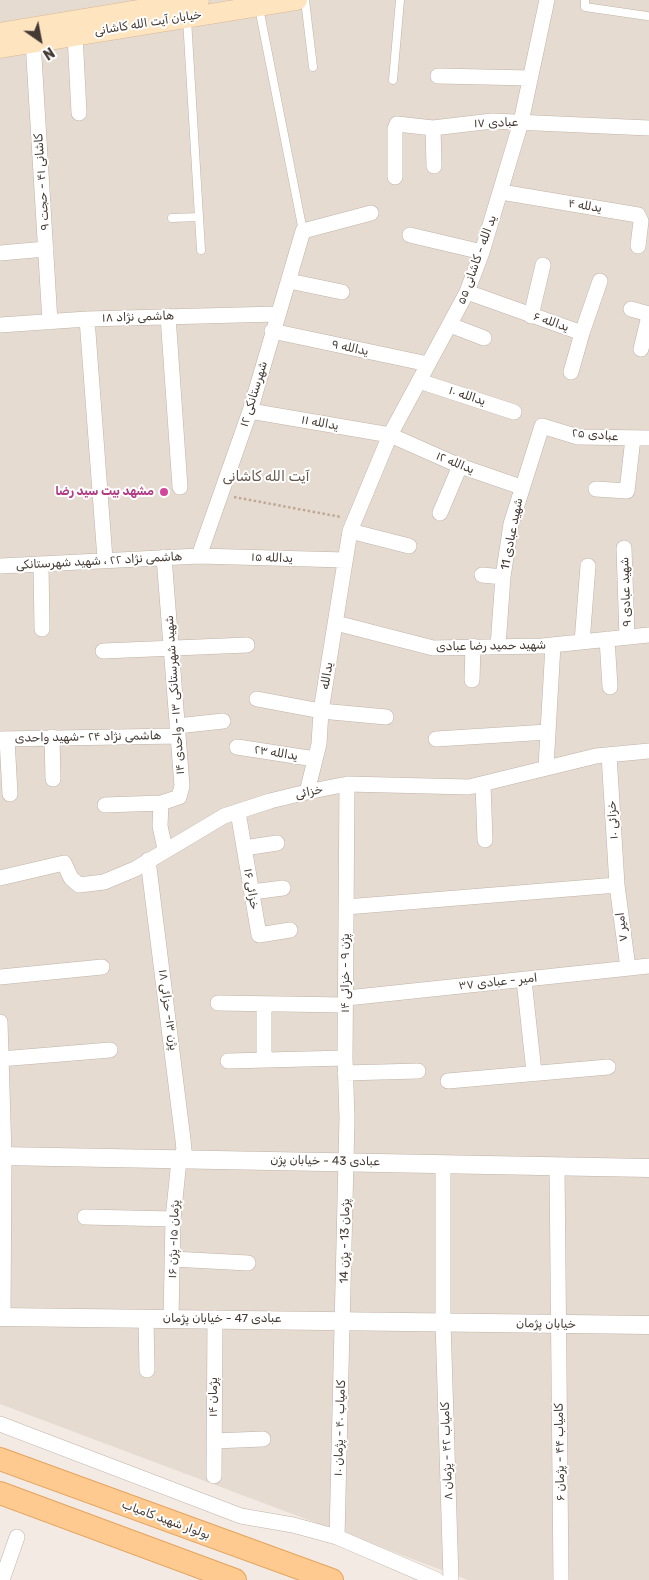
<!DOCTYPE html>
<html>
<head>
<meta charset="utf-8">
<style>
  body { margin:0 }
  #map { position:relative; width:649px; height:1580px; overflow:hidden; background:#f2eae3; font-family:Rubik,sans-serif }
  canvas { display:block }
  .north { position:absolute; left:15px; top:15px; width:50px; height:50px; -webkit-text-stroke:4px #fff; paint-order:stroke; rotate:147deg; font-size:14px; font-weight:700; line-height:20px; text-align:center; color:#443a33 }
  .north::after { content:''; display:block; margin:auto; width:18px; height:22px; background:#443a33; clip-path:polygon(50% 0,100% 100%,50% 72%,0 100%) }
</style>
</head>
<body>
<div id="map">
<canvas width="649" height="1580"></canvas>
<div class="north">N</div>
</div>
<script>
const g = document.querySelector('canvas').getContext('2d');
g.lineJoin = 'round';
function fillPath(path, color) { g.fillStyle = color; g.fill(path, 'evenodd'); }
function stroke(path, color, width, dash) { g.strokeStyle = color; g.lineWidth = width; g.lineCap = dash ? 'butt' : 'round'; g.setLineDash(dash || []); g.stroke(path); }
function drawText(font, color, halo, rows, align = 'center') {
  g.font = font + ' Rubik,Cairo,sans-serif'; g.lineWidth = 4; g.setLineDash([]); g.textBaseline = 'middle'; g.strokeStyle = halo; g.fillStyle = color; for (const [text, x, y, turn = 0] of rows) {
    g.save(); g.translate(x, y); g.rotate((+turn || 0) * Math.PI / 180); g.textAlign = isNaN(turn) ? turn : align; if (halo) g.strokeText(text, 0, 0); g.fillText(text, 0, 0); g.restore();
  }
}
fillPath(new Path2D(`
  M0,0H649V1580H468L0,1404Z`), '#e6dbd1');
const service = new Path2D(`
  M305,0L313,67
  M585,0V7L647,16
  M259,8L303,231
  M187,19L201,250
  M393,80L400,0
  M172,218L199,217`);
const minor = new Path2D(`
  M75,34L79,113
  M33,41L50,322
  M438,76L530,78
  M433,128L434,166
  M395,177V129L397,124L433,128L492,121L649,128
  M501,192L638,215L641,221L638,246
  M410,235L482,252
  M0,253L46,249
  M289,281L342,292
  M467,292L582,333L600,281
  M631,309L649,314
  M168,316L180,487
  M531,316L543,265
  M87,319L105,559
  M0,325L87,319L277,314
  M450,325L484,338
  M272,331L428,364
  M641,349L649,316
  M571,372L582,333
  M419,381L514,412
  M250,411L390,435L460,466L521,487
  M596,489L627,491L633,438
  M440,513L460,466
  M350,531L409,546
  M624,548L627,637
  M199,556L250,411L303,231L371,213
  M164,557L182,786L179,797L161,803L160,826L165,849
  M41,564L42,629
  M0,566L199,556L345,560
  M482,575L503,577
  M336,623L433,648L542,646L649,635
  M607,639L610,687
  M582,642L588,566
  M498,646L503,577L511,524L542,426L578,437L649,438
  M103,651L247,645
  M472,680L473,646
  M257,699L321,711L386,717
  M177,726L223,721
  M52,737L53,779
  M0,739L177,736
  M7,739L10,794
  M436,739L548,732
  M237,747L315,759
  M609,755L617,885L628,968
  M546,767L553,645
  M483,785L485,840
  M307,792L319,744L321,711L350,531L390,435L467,292L482,252L521,122L547,0
  M105,805L161,803
  M238,812L259,935L290,930
  M244,848L277,843
  M148,860L183,1140L184,1150L179,1160L173,1219L171,1318
  M0,878L64,863L71,878L79,885L104,882L135,869L224,816L270,801L307,792L347,784L469,787L596,756L649,751
  M252,892L283,888
  M346,907L617,885
  M0,977L102,967
  M524,980L534,1072
  M347,998L649,966
  M218,1003L345,1005
  M0,1022L4,1156L3,1317
  M0,1059L110,1050
  M264,1060V1004
  M228,1061L345,1058
  M345,1073L418,1071
  M448,1081L608,1067
  M443,1164V1322L451,1580
  M557,1166L561,1580
  M85,1217L173,1219
  M172,1259L248,1263
  M146,1318L147,1370
  M0,1424L241,1516L293,1525L337,1537L437,1580
  M214,1441L263,1439
  M214,1476L215,1318
  M337,1537L347,1118L345,1058L347,784
  M2,1580L17,1537`);
const tertiary = new Path2D(`
  M0,1156L649,1168
  M0,1317L649,1325`);
const secondary = new Path2D(`
  M0,33L199,0
  M0,48L297,0`);
const primary = new Path2D(`
  M0,1459L332,1580
  M0,1493L235,1580`);
stroke(service, '#c0b3a8', 9);
stroke(minor, '#c0b3a8', 16);
stroke(tertiary, '#c0b3a8', 19);
stroke(secondary, '#d6b893', 21);
stroke(primary, '#e5a35d', 24);
stroke(new Path2D(`
  M234,497L341,517`), '#bfa996', 2.5, [2.5, 2.5]);
stroke(service, '#fff', 8);
stroke(minor, '#fff', 15);
stroke(tertiary, '#fff', 18);
stroke(secondary, '#ffe4c0', 20);
stroke(primary, '#ffca8f', 22);
for (const [x, y, r, color] of [
  [164,492,5,"#d1479c"]
]) { const dot = new Path2D(); dot.arc(x, y, r, 0, 2 * Math.PI); g.fillStyle = color; g.fill(dot); stroke(dot, '#fff', 2); }
drawText('12px', '#443a33', '#fff', [
  ["خیابان آیت الله کاشانی",148,23,-9],
  ["عبادی ۱۷",496,123,-2],
  ["کاشانی ۴۱ - حجت ۹",42,182,-94],
  ["یدلله ۴",585,206,9],
  ["ید الله - کاشانی ۵۵",477,260,-70],
  ["هاشمی نژاد ۱۸",138,317,-2],
  ["یدالله ۶",551,322,19],
  ["یدالله ۹",350,348,12],
  ["شهرستانکی ۱۲",254,394,-73],
  ["یدالله ۱۰",467,396,18],
  ["یدالله ۱۱",320,423,10],
  ["عبادی ۲۵",595,435,5],
  ["یدالله ۱۲",455,463,22],
  ["شهید عبادی 11",512,534,-79],
  ["یدالله ۱۵",272,558,2],
  ["هاشمی نژاد ۲۲ ، شهید شهرستانکی",99,561,-3],
  ["شهید عبادی ۹",626,592,-92],
  ["شهید حمید رضا عبادی",491,646,-1],
  ["یدالله",327,676,-81],
  ["شهید شهرستانکی ۱۳ - واحدی ۱۴",175,695,-94],
  ["هاشمی نژاد ۲۴ -شهید واحدی",88,737,-1],
  ["یدالله ۲۳",276,753,9],
  ["خزائی",309,792,-12],
  ["خزائی ۱۰",613,820,-94],
  ["خزائی ۱۶",251,889,80],
  ["امیر ۷",622,927,-97],
  ["پژن ۹ - خزائی ۱۴",346,973,-90],
  ["امیر - عبادی ۳۷",498,982,-6],
  ["پژن ۱۳- حزائی ۱۸",168,1010,82],
  ["عبادی 43 - خیابان پژن",325,1161,1],
  ["پژمان ۱۵- پژن ۱۶",174,1239,-88],
  ["پژمان 13 - پژن 14",345,1241,-89],
  ["عبادی 47 - خیابان پژمان",222,1319],
  ["خیابان پژمان",546,1324,1],
  ["پژمان ۱۴",214,1397,-90],
  ["کامیاب ۴۰ - پژمان ۱۰",340,1428,-88],
  ["کامیاب ۴۲ - پژمان ۸",447,1451,-92],
  ["کامیاب ۴۴ - پژمان ۶",560,1452,-91],
  ["بولوار شهید کامیاب",166,1520,20]
]);
drawText('bold 12px', '#b23c85', '#fff', [
  ["مشهد بيت سيد رضا",154,492]
], 'right');
drawText('14px', '#66564a', '#fff', [
  ["آیت الله کاشانی",266,477]
]);
</script>
</body>
</html>
